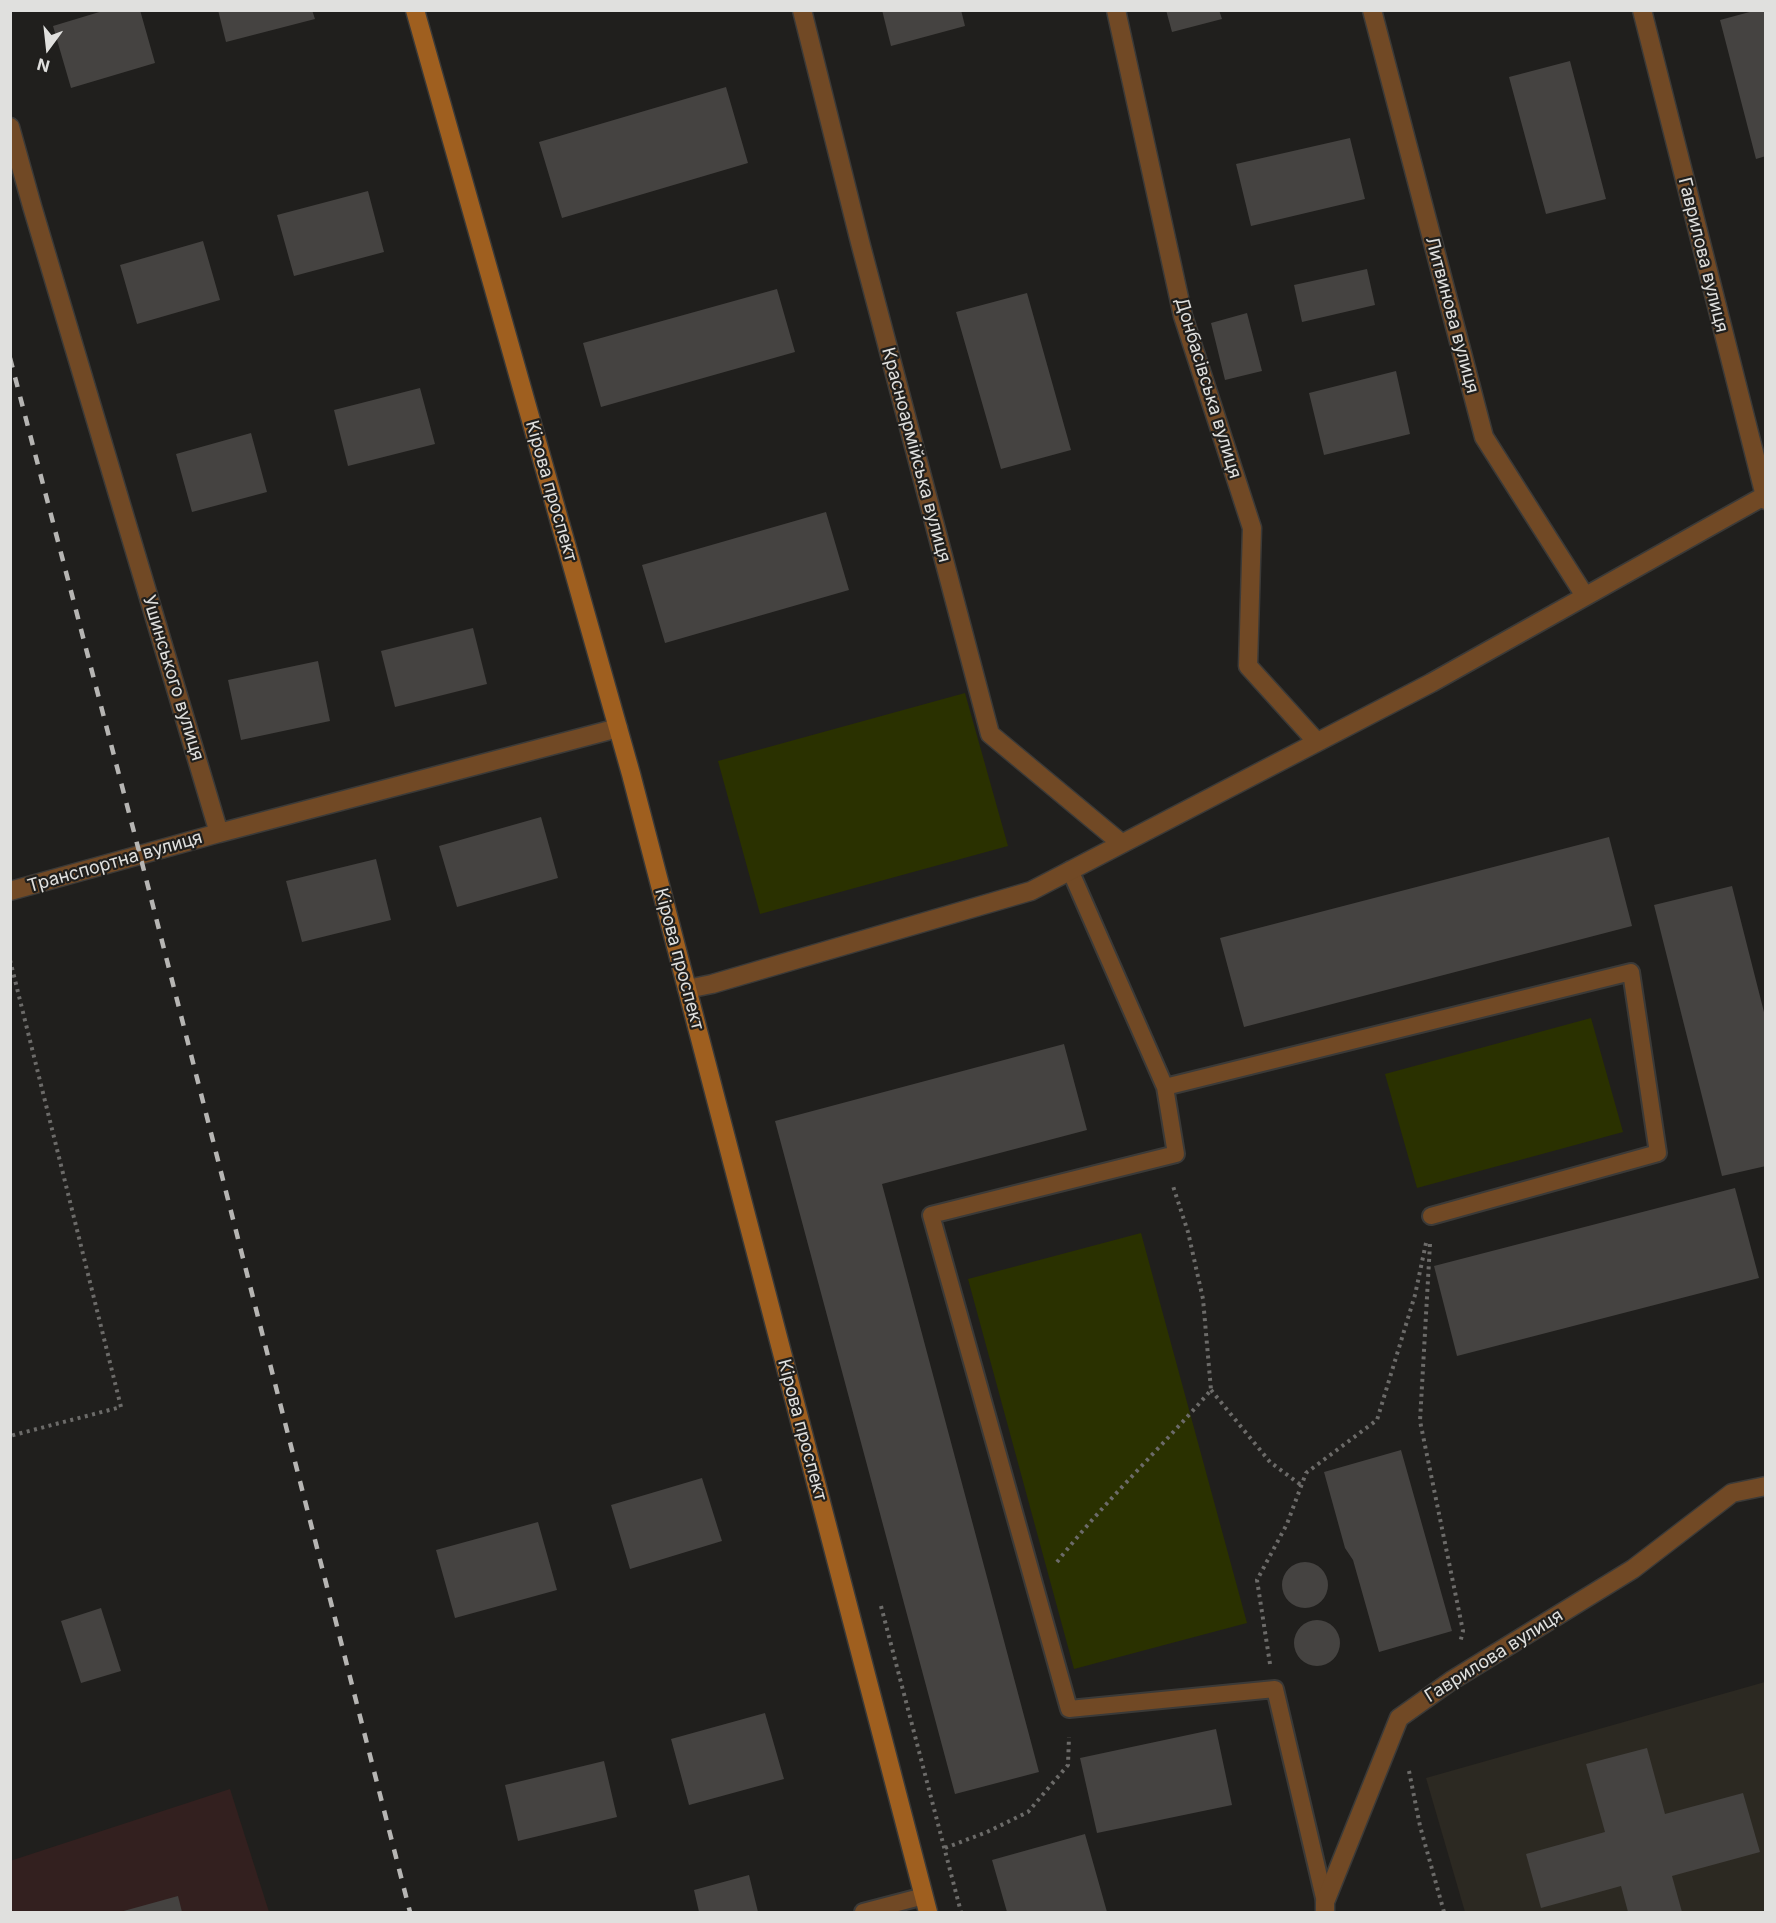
<!DOCTYPE html>
<html>
<head>
<meta charset="utf-8">
<style>
  body { margin:0 }
  #map { position:relative; width:1776px; height:1923px; overflow:hidden; background:#201f1d; font-family:Inter,sans-serif }
  canvas { display:block }
  .frame { position:absolute; inset:0; border:12px solid #e0e0de; pointer-events:none }
  .north { position:absolute; left:18px; top:18px; width:60px; height:60px; -webkit-text-stroke:4px #201f1d; paint-order:stroke; rotate:195deg; font-size:16px; font-weight:700; line-height:24px; text-align:center; color:#e0e0de }
  .north::after { content:''; display:block; margin:auto; width:21px; height:27px; background:#e0e0de; clip-path:polygon(50% 0,100% 100%,50% 72%,0 100%) }
</style>
</head>
<body>
<div id="map">
<canvas width="1776" height="1923"></canvas>
<div class="frame"></div>
<div class="north">N</div>
</div>
<script>
const g = document.querySelector('canvas').getContext('2d');
g.lineJoin = 'round';
function fillPath(path, color) { g.fillStyle = color; g.fill(path, 'evenodd'); }
function stroke(path, color, width, dash) { g.strokeStyle = color; g.lineWidth = width; g.lineCap = dash ? 'butt' : 'round'; g.setLineDash(dash || []); g.stroke(path); }
function drawText(font, color, halo, rows, align = 'center') {
  g.font = font + ' Inter,sans-serif'; g.lineWidth = 4.5; g.setLineDash([]); g.textBaseline = 'middle'; g.strokeStyle = halo; g.fillStyle = color; for (const [text, x, y, turn = 0] of rows) {
    g.save(); g.translate(x, y); g.rotate((+turn || 0) * Math.PI / 180); g.textAlign = isNaN(turn) ? turn : align; if (halo) g.strokeText(text, 0, 0); g.fillText(text, 0, 0); g.restore();
  }
}
fillPath(new Path2D(`
  M230,1789L269,1912H11L10,1861Z`), '#33201f');
fillPath(new Path2D(`
  M1765,1682V1912H1465L1426,1778Z`), '#2c2922');
fillPath(new Path2D(`
  M965,693L1008,846L760,914L718,761Z
  M1591,1018L1623,1132L1417,1188L1385,1074Z
  M1141,1233L1247,1623L1074,1669L968,1279Z`), '#2a3100');
fillPath(new Path2D(`
  M106,10H140L155,63L71,88L53,26Z
  M218,10H312L315,19L226,42Z
  M882,10H961L965,26L891,46Z
  M1166,10H1219L1222,19L1172,32Z
  M1757,10H1766V156L1756,159L1720,20Z
  M1570,61L1606,199L1546,214L1509,77Z
  M726,87L748,163L562,218L539,142Z
  M1350,138L1365,199L1251,226L1236,164Z
  M368,191L384,252L294,276L277,215Z
  M203,241L220,300L137,324L120,265Z
  M1367,269L1375,305L1302,322L1294,285Z
  M777,289L795,352L601,407L583,343Z
  M1027,293L1071,450L1001,469L956,312Z
  M1247,313L1262,371L1225,380L1211,323Z
  M1396,371L1410,434L1324,455L1309,393Z
  M420,388L435,444L348,466L334,410Z
  M251,433L267,492L192,512L176,454Z
  M826,512L849,590L665,643L642,565Z
  M473,628L487,684L395,707L381,651Z
  M318,661L330,721L241,740L228,680Z
  M541,817L558,878L457,907L439,846Z
  M1609,837L1632,926L1244,1027L1220,938Z
  M376,859L391,920L302,942L286,881Z
  M1732,886L1766,1020V1166L1722,1176L1654,905Z
  M1064,1044L1087,1130L882,1184L1039,1772L955,1794L775,1121Z
  M1735,1188L1759,1278L1457,1356L1434,1266Z
  M1401,1450L1452,1631L1379,1652L1353,1560L1345,1548L1324,1472Z
  M702,1478L722,1541L630,1569L611,1505Z
  M538,1522L557,1590L455,1618L436,1550Z
  M1282 1585a23 23 0 1 1 46 0a23 23 0 1 1-46 0Z
  M101,1608L121,1671L81,1683L61,1621Z
  M1294 1643a23 23 0 1 1 46 0a23 23 0 1 1-46 0Z
  M765,1713L784,1779L689,1805L671,1739Z
  M1216,1729L1232,1805L1097,1833L1080,1758Z
  M1647,1748L1665,1814L1743,1793L1760,1852L1672,1876L1682,1912H1628L1621,1886L1541,1908L1526,1854L1605,1832L1586,1764Z
  M604,1761L617,1817L518,1841L505,1785Z
  M1085,1834L1107,1912H1007L992,1860Z
  M749,1875L758,1912H699L694,1890Z
  M178,1896L182,1912H120Z`), '#454341');
const lane = new Path2D(`
  M1070,870L1165,1087L1631,972L1658,1153L1431,1216
  M1165,1087L1176,1154L931,1215L1069,1709L1275,1689L1325,1902
  M863,1912L924,1896`);
const street = new Path2D(`
  M802,10L860,242L990,734L1121,843
  M1116,10L1183,316L1252,528L1248,666L1317,742
  M1372,10L1484,437L1585,596
  M1642,10L1766,500
  M10,127L32,206L219,833L618,728
  M10,891L219,833
  M687,989L712,984L1031,891L1431,683L1766,495
  M1325,1912V1902L1399,1718L1451,1681L1633,1569L1732,1493L1766,1486`);
const secondary = new Path2D(`
  M415,10L631,774L928,1912`);
stroke(lane, '#3b3a38', 20);
stroke(street, '#3b3a38', 21);
stroke(secondary, '#3b3a38', 21);
stroke(new Path2D(`
  M10,960L121,1407L10,1436
  M1430,1244L1420,1421L1463,1631L1460,1643
  M1211,1390L1270,1462L1301,1485
  M1057,1562C1105,1501 1161,1448 1211,1390L1203,1299L1188,1232L1172,1183
  M881,1606L961,1912
  M1270,1664L1257,1580L1287,1524L1306,1473L1377,1420L1415,1295L1426,1243
  M1409,1771L1420,1826L1444,1912
  M945,1848L987,1832L1028,1812L1068,1765L1069,1737`), '#6c6b69', 4, [3, 4.5]);
stroke(lane, '#714925', 16);
stroke(street, '#714925', 18);
stroke(secondary, '#9f5f1f', 18);
stroke(new Path2D(`
  M10,358L140,855L410,1912`), '#b6b5b3', 4.5, [10, 10]);
drawText('18px', '#e0e0de', '#201f1d', [
  ["Гаврилова вулиця",1703,255,76],
  ["Литвинова вулиця",1452,315,75],
  ["Донбасівська вулиця",1208,388,73],
  ["Красноармійська вулиця",916,455,75],
  ["Кірова проспект",551,491,74],
  ["Ушинського вулиця",173,678,73],
  ["Транспортна вулиця",115,862,-16],
  ["Кірова проспект",679,959,75],
  ["Кірова проспект",802,1430,75],
  ["Гаврилова вулиця",1494,1656,-32]
]);
</script>
</body>
</html>
